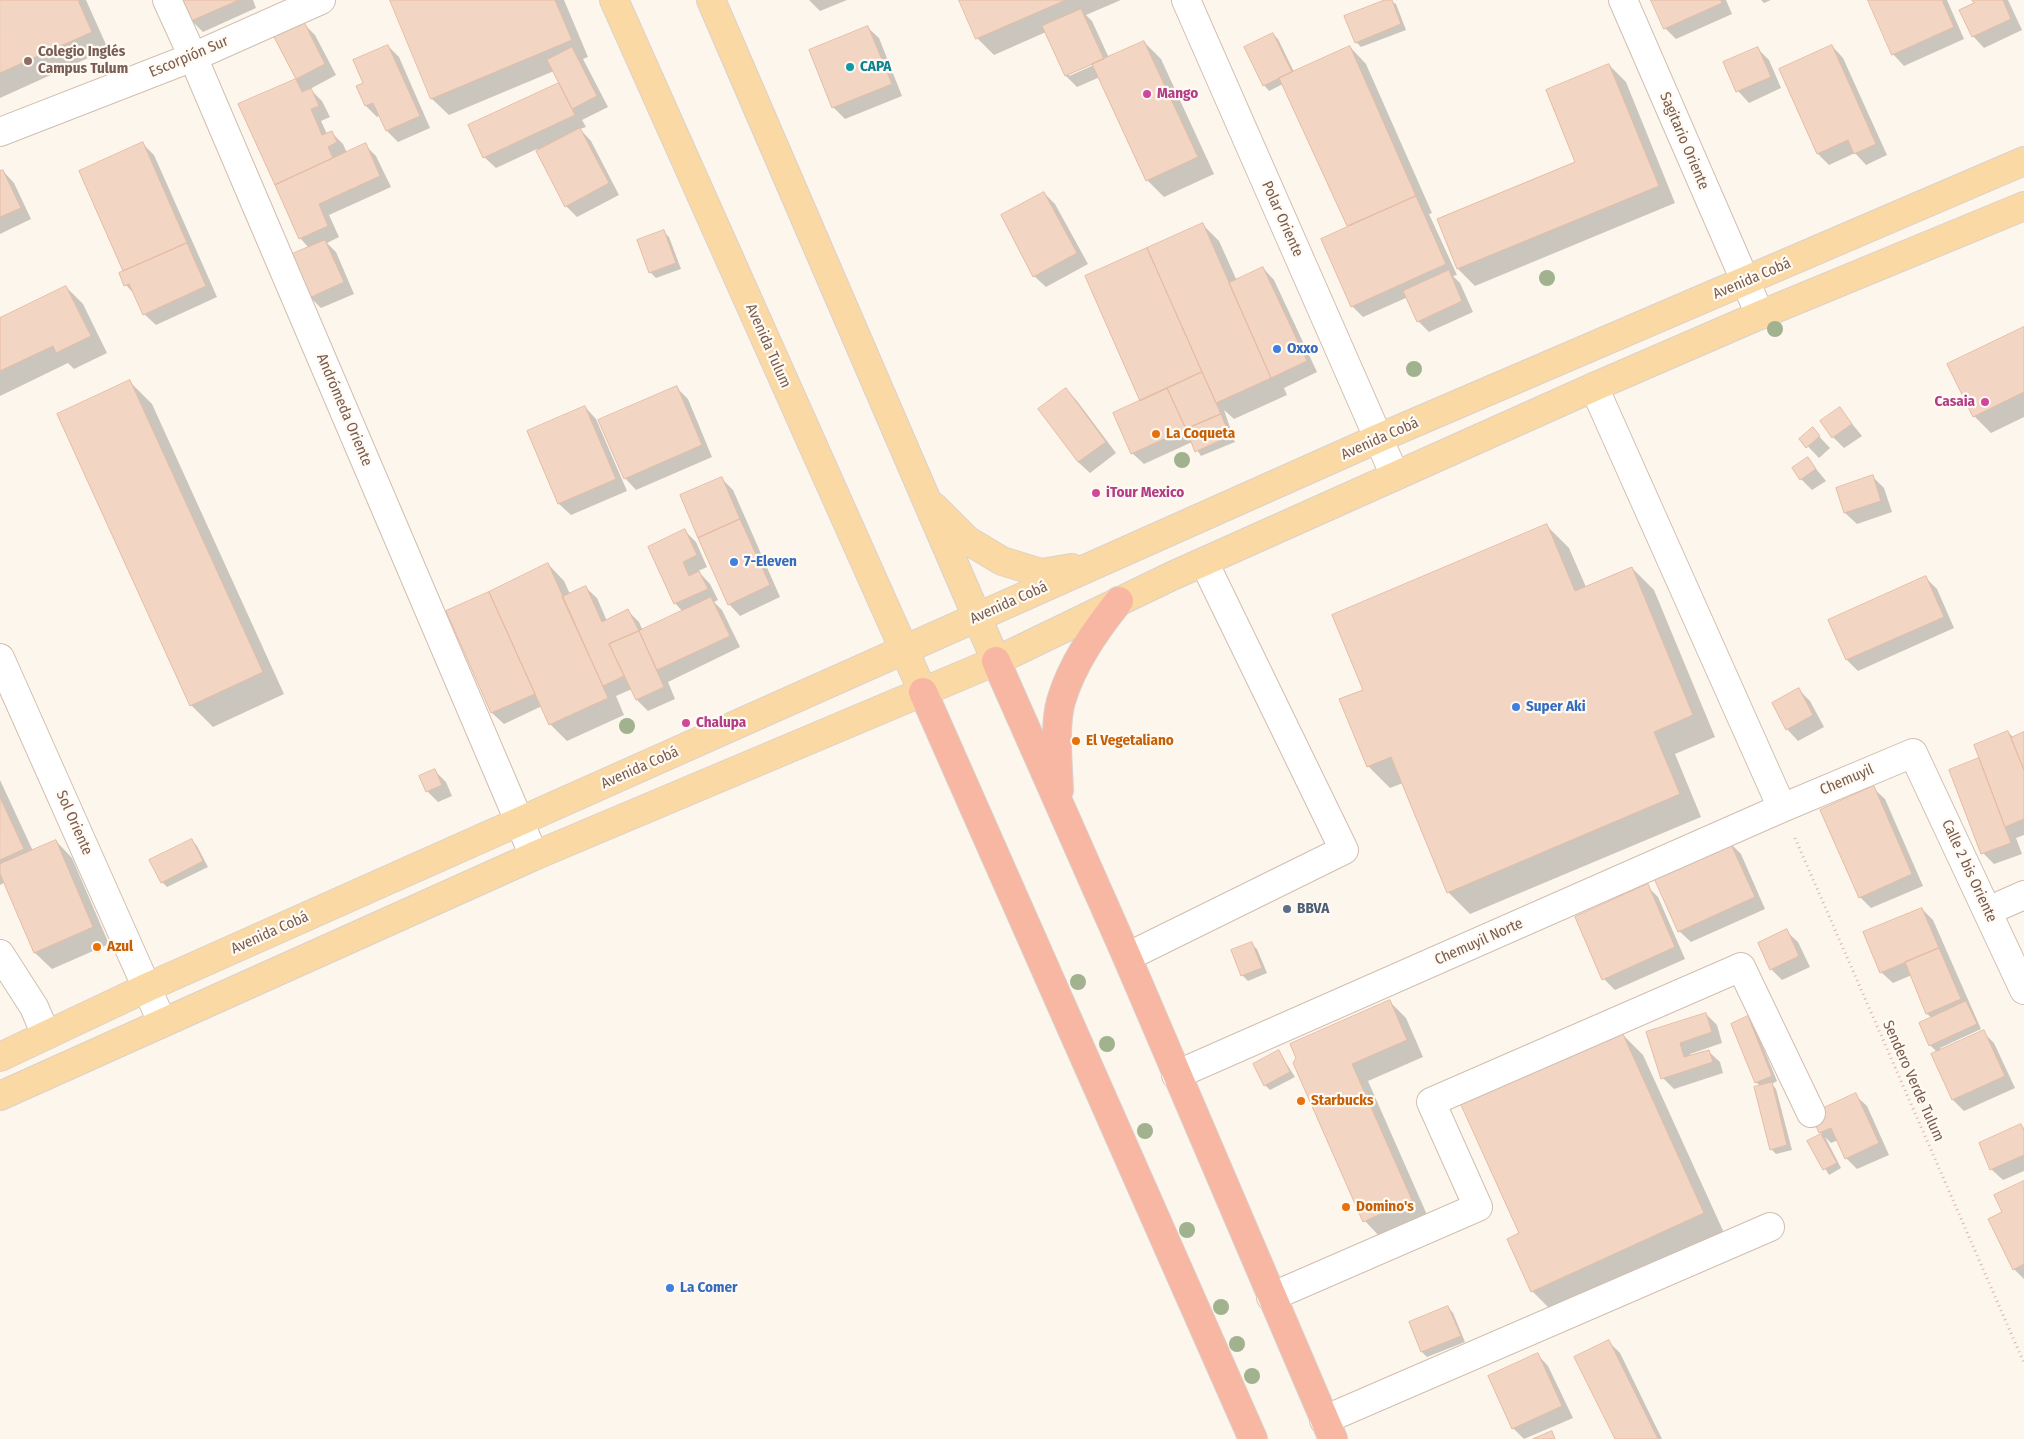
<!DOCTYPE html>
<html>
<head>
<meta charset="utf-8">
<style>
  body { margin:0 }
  canvas { display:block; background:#fdf6ec }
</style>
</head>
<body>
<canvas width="2024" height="1439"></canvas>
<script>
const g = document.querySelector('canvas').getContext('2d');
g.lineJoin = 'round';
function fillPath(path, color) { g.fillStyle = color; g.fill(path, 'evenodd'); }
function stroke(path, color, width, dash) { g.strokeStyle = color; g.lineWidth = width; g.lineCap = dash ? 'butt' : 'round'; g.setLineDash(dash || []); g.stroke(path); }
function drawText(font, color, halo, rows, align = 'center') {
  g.font = font + ' "Fira Sans Condensed",sans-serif'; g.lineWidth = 4.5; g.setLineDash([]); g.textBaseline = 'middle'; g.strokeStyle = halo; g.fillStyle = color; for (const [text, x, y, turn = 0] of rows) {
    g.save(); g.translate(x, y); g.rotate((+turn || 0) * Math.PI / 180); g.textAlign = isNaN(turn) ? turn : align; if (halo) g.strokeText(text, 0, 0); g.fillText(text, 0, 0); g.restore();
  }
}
fillPath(new Path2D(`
  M0,0H86L108,49L0,98Z
  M183,0H253L256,8L203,32L192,21Z
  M391,0H564L588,57L583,59L608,107L582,120L586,127L580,129L591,141L619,195L577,217L566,206L537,149L496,168L484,157L560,84L554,71L449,115L432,99Z
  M809,0H847L820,11Z
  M961,0H1121L1086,15L1092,21L1109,58L1144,42L1161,59L1214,174L1164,197L1147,180L1100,77L1077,87L1066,76L1046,32L994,55L977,38ZM1094,62V65L1069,76V73Z
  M1388,0L1396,4L1406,30L1361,47L1356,42Z
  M1652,0H1726L1732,14L1676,39L1665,28Z
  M1761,0H1771L1764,3Z
  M1869,0H1947L1964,39L1904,66L1893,54Z
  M1974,0H2008L2022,30L1984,48L1973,36L1975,4Z
  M304,24L315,35L336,75L310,89L322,101L330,117L321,121L327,134L331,132L343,144L347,153L365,145L376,156L391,187L329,215L339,237L327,243L336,252L354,294L321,308L310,297L309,248L300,238L240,105L297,80L276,38Z
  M867,27L879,38L902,96L845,119L834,108L811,50Z
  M1273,34L1278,39L1294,72L1350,47L1366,64L1432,213L1429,214L1457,275L1453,276L1460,283L1473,312L1429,332L1418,321L1408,297L1363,317L1352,306L1350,227L1283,84L1269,91L1264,85Z
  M388,46L399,57L430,128L398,142L387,131L380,115L377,117L366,106L364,84Z
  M1832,46L1843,58L1887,155L1866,165L1855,153L1829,165L1818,154Z
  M1758,49L1769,60L1781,88L1749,103L1738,91L1725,63Z
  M1609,65L1626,82L1675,203L1475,286L1458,269L1439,220L1577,162Z
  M143,144L154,155L217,297L156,325L144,314L136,296L126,285L125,272L81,171Z
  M3,171L14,183L31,219L0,234V173Z
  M1044,193L1055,204L1088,264L1046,287L1034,276Z
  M1202,224L1219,241L1237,281L1263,268L1274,280L1317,372L1284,388L1287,395L1234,419L1224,410L1235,442L1201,456L1192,442L1144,464L1132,453L1142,401L1086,276Z
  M664,232L669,237L681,269L656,278L650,272Z
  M66,287L83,304L107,353L74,369L68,363L0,396V320Z
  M2024,328V417L1991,433L1974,416Z
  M130,382L152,404L284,694L213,727L191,705Z
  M676,387L688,399L712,457L636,490L625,478Z
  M1066,389L1077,401L1116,453L1090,473L1078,462Z
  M585,407L596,419L627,491L571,515L559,504L528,432Z
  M1840,409L1862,436L1844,448L1833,437Z
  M1812,429L1830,448L1819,458L1801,439Z
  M1808,459L1826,481L1812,490L1801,479Z
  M1873,477L1884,488L1892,512L1857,524L1845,513L1838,488Z
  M721,478L733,490L780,597L740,616L729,604Z
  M1547,526L1569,548L1586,587L1632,568L1654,590L1715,737L1675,754L1701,817L1470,914L1448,892L1403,783L1390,788L1368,766L1365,691Z
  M685,531L696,542L707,567L698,571L710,584L718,600L714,602L722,610L740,647L668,682L675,699L648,711L637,700L632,689L616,696L624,715L567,741L550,724L542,706L504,724L492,713L448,612L548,564L564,581L570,594L585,587L597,598L607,621L628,611L639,622L643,631L683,612L675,603Z
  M1926,578L1937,589L1954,628L1858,671L1847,660Z
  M1799,690L1810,701L1824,727L1798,741L1787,729L1773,704Z
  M2008,732L2014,738L2024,734V835L2016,838L2022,854L1994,864L1983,853L1981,759Z
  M435,771L446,782L452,796L438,802L427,791Z
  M0,780L33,851L56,841L72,858L109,944L52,969L35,953L5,882L0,885Z
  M1873,788L1885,799L1923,886L1871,908L1860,897Z
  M192,840L197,846L208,867L167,887L162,882Z
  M1730,843L1741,854L1765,909L1691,942L1679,931Z
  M1647,886L1658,897L1685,959L1615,990L1604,979Z
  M1922,909L1933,920L1981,1029L1940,1048L1941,1050L1983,1032L1994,1043L2015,1088L1964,1111L1953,1100L1933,1054L1937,1052L1930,1045L1932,1018L1927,1014L1912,975L1893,983L1881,972Z
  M1786,931L1798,942L1810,967L1782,980L1771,969Z
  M1251,944L1257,949L1267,973L1248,981L1242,975Z
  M1389,1001L1406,1018L1423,1057L1368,1081L1428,1217L1381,1238L1365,1221L1295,1063Z
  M1706,1014L1717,1025L1722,1043L1690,1054L1691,1057L1708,1051L1720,1062L1723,1073L1674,1089L1663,1078L1648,1033Z
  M1748,1018L1753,1023L1777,1081L1772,1084L1776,1089L1792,1150L1776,1154L1771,1149L1760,1086L1756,1082L1732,1024Z
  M1621,1033L1643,1055L1725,1235L1554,1313L1532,1291Z
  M1279,1052L1295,1077L1270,1090L1265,1085Z
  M1855,1095L1867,1106L1889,1155L1857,1169L1846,1158L1838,1140L1831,1143L1825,1137L1841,1168L1829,1175L1809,1142L1822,1134L1820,1132Z
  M2021,1126L2024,1128V1171L2003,1180L1991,1169Z
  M2024,1182V1279L2014,1269L2004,1213Z
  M1448,1307L1453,1313L1465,1342L1427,1357L1422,1352L1410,1323Z
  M1608,1341L1620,1353L1662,1439H1616Z
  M1537,1354L1548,1366L1573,1418L1524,1439L1513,1428Z`), '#0003');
const building = new Path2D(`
  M0,0H78L92,32L0,73Z
  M182,0H239L191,21Z
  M390,0H555L572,40L431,99Z
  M959,0H1066L976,39Z
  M1385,0H1392L1401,24L1355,43L1344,16Z
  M1651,0H1721L1722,3L1664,29Z
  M1868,0H1942L1954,27L1892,55Z
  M1972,0H2003L2011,19L1972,37L1959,10L1974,3Z
  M1081,9L1104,59L1065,76L1042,26Z
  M304,22L325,64L296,79L274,37Z
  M868,26L892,84L832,108L809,50Z
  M1273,33L1292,72L1263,86L1244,47Z
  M1144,41L1198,157L1146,181L1092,64Z
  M388,45L420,116L386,131L373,103L365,106L356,86L363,83L353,60Z
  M1832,45L1876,144L1854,154L1848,140L1817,154L1779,69Z
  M1350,46L1416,196L1347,226L1279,78Z
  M572,47L597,96L572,109L547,60Z
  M1758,47L1771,77L1736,92L1723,62Z
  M1609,64L1659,186L1457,269L1437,219L1575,162L1546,90Z
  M296,79L302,92L311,88L319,106L311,109L322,135L332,131L337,142L328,147L333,158L275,185L238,104Z
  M559,83L575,115L483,158L468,125Z
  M580,128L609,183L565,207L536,151Z
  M143,142L187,243L123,271L79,171Z
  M366,143L380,176L319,204L328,226L299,239L275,185Z
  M3,170L21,208L0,217V171Z
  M1044,192L1077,253L1033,277L1001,215Z
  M1416,196L1446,264L1351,307L1321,239Z
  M1203,223L1271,378L1216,403L1147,248Z
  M664,230L676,263L649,273L637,240Z
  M325,240L344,282L309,298L290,255Z
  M187,243L206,286L143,315L129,284L124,286L119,273Z
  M1147,248L1202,372L1140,401L1085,276Z
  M1263,267L1307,361L1271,378L1229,283Z
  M1449,270L1462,301L1417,322L1403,291Z
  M66,286L91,336L56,353L53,346L0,371V318Z
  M2024,327V392L1973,417L1947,364Z
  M1202,372L1221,414L1186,429L1167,388Z
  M130,380L263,672L190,706L57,414Z
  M677,386L702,445L624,479L598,420Z
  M1066,388L1106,442L1078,462L1038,409Z
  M1167,388L1186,429L1131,454L1113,413Z
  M585,406L616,479L558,504L527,431Z
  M1840,407L1852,424L1832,438L1820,421Z
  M1221,414L1230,436L1195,452L1186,429Z
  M1813,427L1820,436L1806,448L1799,439Z
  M1808,457L1816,469L1800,480L1792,468Z
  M1873,475L1881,501L1844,513L1836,488Z
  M722,477L740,519L698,538L680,495Z
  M740,519L770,585L728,605L698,538Z
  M1547,524L1575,591L1632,567L1693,715L1654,732L1680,794L1447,893L1391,757L1367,767L1339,699L1363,690L1332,615Z
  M685,529L697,555L683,562L689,576L699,571L708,589L674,604L648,547Z
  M548,563L608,698L549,725L489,592Z
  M1926,576L1944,617L1846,660L1828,620Z
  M586,586L602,622L628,609L639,631L609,644L624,676L603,686L562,597Z
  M489,592L535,694L491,713L446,611Z
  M711,597L730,636L657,670L639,631Z
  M639,631L664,687L636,700L609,644Z
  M1799,688L1813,715L1786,730L1772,703Z
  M2008,731L2024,770V819L2005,827L1974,745Z
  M2024,732V770L2011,738Z
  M1979,758L2011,843L1981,854L1949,770Z
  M435,769L442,785L426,792L419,776Z
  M1874,786L1912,874L1859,898L1820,810Z
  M0,797L24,849L0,860Z
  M192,839L203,861L161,883L149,860Z
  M56,840L93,927L34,953L0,874V864Z
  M1730,842L1755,897L1678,932L1653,876Z
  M1648,884L1675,947L1602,980L1575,917Z
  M1922,908L1939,948L1880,973L1863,932Z
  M1787,929L1799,956L1770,970L1758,943Z
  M1252,942L1262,968L1241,976L1231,950Z
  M1939,948L1961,999L1926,1014L1905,962Z
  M1390,1000L1407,1040L1352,1064L1412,1200L1363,1222L1293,1063L1296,1058L1290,1044Z
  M1966,1001L1977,1024L1929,1046L1919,1023Z
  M1706,1013L1712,1032L1680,1043L1684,1057L1709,1050L1713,1062L1661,1079L1646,1032Z
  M1748,1016L1772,1076L1755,1083L1731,1024Z
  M1984,1030L2005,1076L1952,1100L1931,1054Z
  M1622,1032L1704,1213L1531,1292L1507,1239L1519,1233L1461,1105Z
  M1279,1050L1290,1072L1264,1086L1253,1064Z
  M1772,1082L1787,1145L1770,1150L1754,1087Z
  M1856,1093L1879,1143L1845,1159L1831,1128L1819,1133L1811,1114Z
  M2021,1124L2024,1130V1155L1990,1170L1979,1143Z
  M1821,1134L1837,1163L1823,1170L1807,1141Z
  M2024,1181V1264L2013,1270L1988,1219L2002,1212L1994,1195Z
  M1448,1306L1461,1336L1421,1352L1409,1322Z
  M1609,1340L1658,1439H1615L1574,1357Z
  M1538,1353L1562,1406L1512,1429L1488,1376Z
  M1552,1431L1555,1439H1533Z`);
fillPath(building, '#f3d5c3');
stroke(building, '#e6bba3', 1);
const minor = new Path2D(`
  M167,0L193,57L534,856
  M1186,0L1395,476
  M1623,0L1760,315
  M0,132L193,57L321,0
  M1594,387L1782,808
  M0,658L162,1022
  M1988,911L2024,895
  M0,954L34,1007L46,1035
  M1127,957L1344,850L1204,562
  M1176,1075L1782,808L1913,753L2024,990
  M1271,1297L1478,1207L1431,1102L1741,967L1811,1113
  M1324,1420L1770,1227`);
const major = new Path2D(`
  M614,0L923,692
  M711,0L996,661
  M934,507L967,540L1002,561L1041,573L1072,568
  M0,1057L146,988L1379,438L2024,161
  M0,1096L534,856L996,661L1172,576L1594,387L1760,315L2024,206`);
const highway = new Path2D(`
  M996,661L1127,957L1333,1439
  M923,692L1253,1439
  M1059,790C1058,764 1054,725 1061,701C1072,664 1095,631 1119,601`);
stroke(minor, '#d1beb0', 30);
stroke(major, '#dad1cd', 30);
stroke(highway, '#dad1cd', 30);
stroke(new Path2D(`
  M1795,838L2024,1363`), '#d9b8a5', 3, [1, 4]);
stroke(minor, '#fff', 28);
stroke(major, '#fbd9a5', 28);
stroke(highway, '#f7b7a3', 28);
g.fillStyle = '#a0b28e';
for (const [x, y] of [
  [1547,278],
  [1775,329],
  [1414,369],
  [1182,460],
  [627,726],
  [1078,982],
  [1107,1044],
  [1145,1131],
  [1187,1230],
  [1221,1307],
  [1237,1344],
  [1252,1376]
]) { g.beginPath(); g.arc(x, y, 8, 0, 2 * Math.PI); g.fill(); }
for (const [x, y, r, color] of [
  [28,61,5,"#8d6e63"],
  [850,67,5,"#0f9aa8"],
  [1147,94,5,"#d1479c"],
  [1277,349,5,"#3f7fe0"],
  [1985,402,5,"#d1479c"],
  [1156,434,5,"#e8710a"],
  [1096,493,5,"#d1479c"],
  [734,562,5,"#3f7fe0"],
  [1516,707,5,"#3f7fe0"],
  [686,723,5,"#d1479c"],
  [1076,741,5,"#e8710a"],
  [1287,909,5,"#5c6f8a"],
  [97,947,5,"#e8710a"],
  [1301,1101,5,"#e8710a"],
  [1346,1207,5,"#e8710a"],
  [670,1288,5,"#3f7fe0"]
]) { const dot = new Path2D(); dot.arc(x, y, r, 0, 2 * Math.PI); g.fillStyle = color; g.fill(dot); stroke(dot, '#fffaf3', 2); }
drawText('bold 15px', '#785e54', '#fffaf3', [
  ["Colegio Inglés",38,52],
  ["Campus Tulum",38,69]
], 'left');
drawText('15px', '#7a5c4d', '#fffaf3', [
  ["Escorpión Sur",189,57,-23],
  ["Sagitario Oriente",1684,141,67],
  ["Polar Oriente",1282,219,66],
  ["Avenida Cobá",1752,279,-23],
  ["Avenida Tulum",768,346,66],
  ["Andrómeda Oriente",344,410,67],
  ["Avenida Cobá",1380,439,-24],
  ["Avenida Cobá",1009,603,-24],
  ["Avenida Cobá",640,768,-24],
  ["Chemuyil",1847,780,-23],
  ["Sol Oriente",74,823,66],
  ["Calle 2 bis Oriente",1969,871,65],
  ["Avenida Cobá",270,933,-24],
  ["Chemuyil Norte",1479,942,-24],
  ["Sendero Verde Tulum",1913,1081,66]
]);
drawText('bold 15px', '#0d838f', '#fffaf3', [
  ["CAPA",860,67]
], 'left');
drawText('bold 15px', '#b23c85', '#fffaf3', [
  ["Mango",1157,94],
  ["Casaia",1975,402,"right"],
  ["iTour Mexico",1106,493],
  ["Chalupa",696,723]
], 'left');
drawText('bold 15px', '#366cbe', '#fffaf3', [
  ["Oxxo",1287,349],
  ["7-Eleven",744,562],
  ["Super Aki",1526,707],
  ["La Comer",680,1288]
], 'left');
drawText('bold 15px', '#c56008', '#fffaf3', [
  ["La Coqueta",1166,434],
  ["El Vegetaliano",1086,741],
  ["Azul",107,947],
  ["Starbucks",1311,1101],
  ["Domino's",1356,1207]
], 'left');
drawText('bold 15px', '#4e5e75', '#fffaf3', [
  ["BBVA",1297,909]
], 'left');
</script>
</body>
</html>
